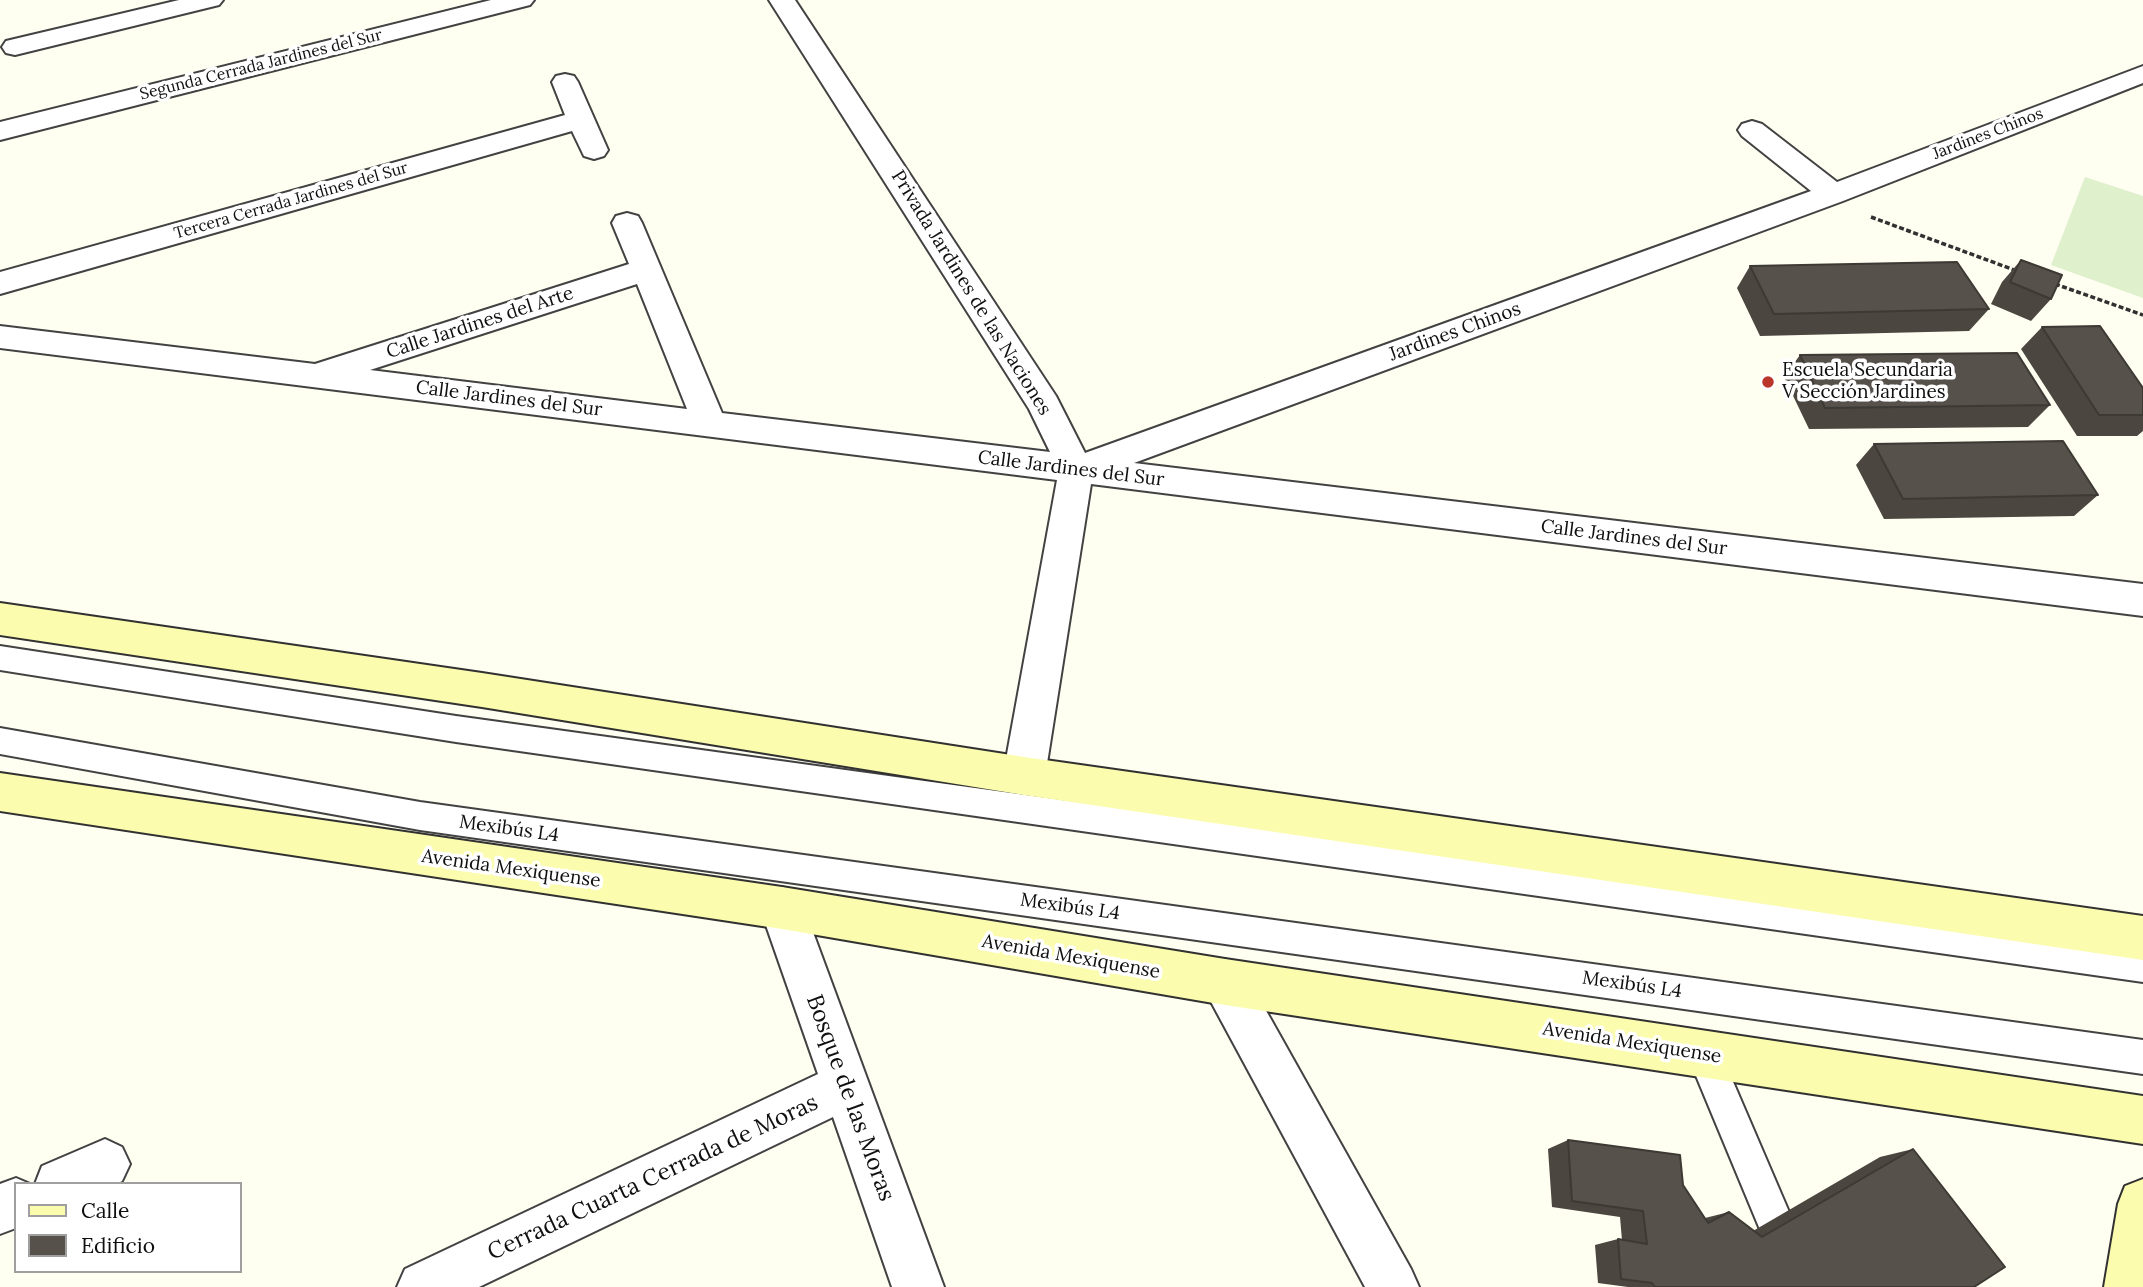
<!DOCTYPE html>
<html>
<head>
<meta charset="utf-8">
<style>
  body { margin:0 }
  #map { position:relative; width:2143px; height:1287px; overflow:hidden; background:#fefef1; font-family:Lora,serif }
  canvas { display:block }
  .legend { position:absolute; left:14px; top:1182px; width:228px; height:91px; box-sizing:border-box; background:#fff; border:2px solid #9f9f9f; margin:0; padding:9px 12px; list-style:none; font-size:21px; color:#0f0f0f }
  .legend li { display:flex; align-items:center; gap:14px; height:35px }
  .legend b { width:35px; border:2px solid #9f9f9f }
</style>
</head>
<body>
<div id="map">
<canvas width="2143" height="1287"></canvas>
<ul class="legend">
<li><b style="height:9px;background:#fbfcae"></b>Calle</li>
<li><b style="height:19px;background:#57514b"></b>Edificio</li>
</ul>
</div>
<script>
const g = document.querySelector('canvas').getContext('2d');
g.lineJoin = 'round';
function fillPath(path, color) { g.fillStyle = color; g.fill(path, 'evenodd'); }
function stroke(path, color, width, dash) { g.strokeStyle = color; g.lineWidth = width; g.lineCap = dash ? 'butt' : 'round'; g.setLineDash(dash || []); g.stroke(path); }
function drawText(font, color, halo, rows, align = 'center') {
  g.font = font + ' Lora,serif'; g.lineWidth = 7; g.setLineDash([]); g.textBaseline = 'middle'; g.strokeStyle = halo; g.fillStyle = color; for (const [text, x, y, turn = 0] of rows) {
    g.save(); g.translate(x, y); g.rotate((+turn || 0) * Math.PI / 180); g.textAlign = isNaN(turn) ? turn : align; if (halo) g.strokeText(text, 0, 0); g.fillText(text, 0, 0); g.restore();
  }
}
fillPath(new Path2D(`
  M2085,177L2143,196V298L2051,265Z`), '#dff0cd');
const service = new Path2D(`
  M0,646L456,716L2143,950V982L456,742L0,670Z
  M0,728L420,802L2143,1040V1074L420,830L0,754Z
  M1704,1037L1716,1042L1792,1219L1787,1232L1774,1237L1761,1232L1687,1054L1692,1042Z`);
const minor = new Path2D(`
  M179,0H223L219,5L15,55L6,53L2,47L6,41Z
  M491,0H534L530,5L0,140V122Z
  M769,0H795L1056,396L1085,453L1811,191L1742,136L1738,130L1742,124L1752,121L1762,124L1837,182L2143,66V83L1843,201L1134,463L2143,584V616L1091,484L1045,776L1039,789L1024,795L1009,789L1003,776L1057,480L0,348V326L315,364L629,264L612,223L616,216L627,213L638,216L642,223L722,413L1050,452L1029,409ZM637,284L687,409L370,370Z
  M565,74L574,76L578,82L608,150L604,156L594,159L584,156L572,131L0,294V272L565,115L552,82L556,76Z
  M782,887L798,893L804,908L944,1287H892L833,1117L479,1287H397L405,1269L818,1074L760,908L766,893Z
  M1225,959L1241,966L1411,1269L1419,1287H1365L1209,998L1202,982L1209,966Z
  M105,1139L122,1147L130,1164L122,1181L117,1184H35L42,1166Z
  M16,1178L30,1184H16V1228L0,1234V1184Z`);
const secondary = new Path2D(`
  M0,603L482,673L1024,757L2143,916V960L1024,795L482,707L0,635Z
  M0,773L782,887L1225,959L2143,1096V1144L1225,1005L782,929L0,811Z
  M2143,1179V1287H2104L2118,1204L2125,1186Z`);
stroke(service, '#424242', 4);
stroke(minor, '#424242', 4);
stroke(secondary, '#313131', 4);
stroke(new Path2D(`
  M1871,217L2017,271
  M2055,284L2143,315`), '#313131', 3.5, [5, 2.5]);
fillPath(service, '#fff');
fillPath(minor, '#fff');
fillPath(secondary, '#fbfcae');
fillPath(new Path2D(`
  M2021,260L2051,299L2031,321L1991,304L2002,282Z
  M1750,266L1989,309L1969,331L1760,336L1737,288Z
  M2042,327L2143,388V431L2137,436H2077L2021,349Z
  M1800,355L2050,405L2028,427L1809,429L1784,377Z
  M1874,444L2098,495L2074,516L1884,519L1856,465Z
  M1568,1140L1683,1185L1705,1218L1729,1212L1753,1231L1880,1157L1913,1149L1974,1287H1628L1598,1283L1595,1245L1618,1239L1622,1240L1620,1217L1552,1207L1548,1149Z`), '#4b4640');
const building = new Path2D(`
  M2021,260L2062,275L2051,299L2010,282Z
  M1957,262L1989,309L1774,314L1750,266Z
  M2100,326L2143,388V415H2099L2042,327Z
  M2017,353L2050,405L1825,408L1800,355Z
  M2063,441L2098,495L1903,499L1874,444Z
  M1568,1140L1680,1155L1683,1185L1708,1223L1729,1212L1762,1237L1913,1149L2005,1267L1974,1287H1655L1652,1283L1621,1279L1618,1239L1647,1244L1643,1211L1572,1201Z`);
fillPath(building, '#57514b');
stroke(building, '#3d3934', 2);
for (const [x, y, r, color] of [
  [1768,382,7,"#ba362b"]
]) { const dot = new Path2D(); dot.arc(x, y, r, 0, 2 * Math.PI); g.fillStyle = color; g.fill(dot); stroke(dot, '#fff', 2.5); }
drawText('16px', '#0f0f0f', '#fff', [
  ["Segunda Cerrada Jardines del Sur",261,65,-14],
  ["Jardines Chinos",1988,134,-21],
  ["Tercera Cerrada Jardines del Sur",291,201,-16]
]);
drawText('19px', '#0f0f0f', '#fff', [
  ["Privada Jardines de las Naciones",971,293,58],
  ["Calle Jardines del Arte",480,323,-18],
  ["Jardines Chinos",1455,332,-20],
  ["Calle Jardines del Sur",509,399,7],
  ["Calle Jardines del Sur",1071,469,7],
  ["Calle Jardines del Sur",1634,538,7],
  ["Mexibús L4",509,829,8],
  ["Avenida Mexiquense",511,869,8],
  ["Mexibús L4",1070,907,8],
  ["Avenida Mexiquense",1071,957,10],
  ["Mexibús L4",1632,985,8],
  ["Avenida Mexiquense",1632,1043,9]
]);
drawText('19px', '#0f0f0f', '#fff', [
  ["Escuela Secundaria",1782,371],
  ["V Sección Jardines",1782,393]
], 'left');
drawText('23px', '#0f0f0f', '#fff', [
  ["Bosque de las Moras",850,1098,70],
  ["Cerrada Cuarta Cerrada de Moras",653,1178,-25]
]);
</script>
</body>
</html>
